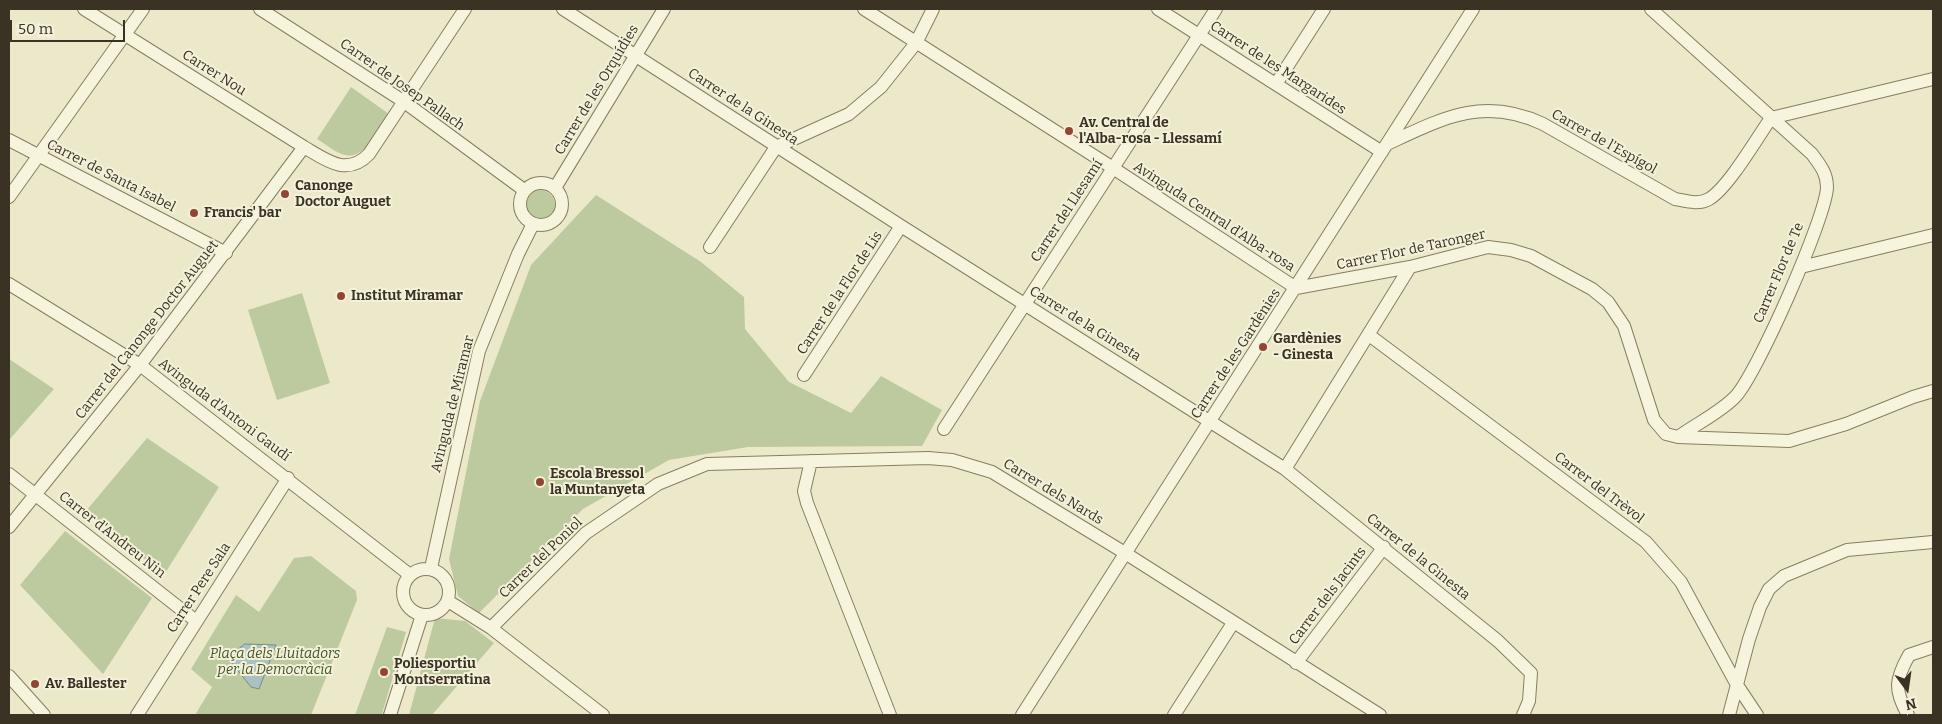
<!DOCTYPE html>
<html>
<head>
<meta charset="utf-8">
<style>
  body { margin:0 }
  #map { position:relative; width:1942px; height:724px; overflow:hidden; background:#ece9cb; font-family:Bitter,serif }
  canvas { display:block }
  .frame { position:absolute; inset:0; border:10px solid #3a3222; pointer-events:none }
  .north { position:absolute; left:1882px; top:664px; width:50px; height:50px; -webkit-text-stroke:4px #f4f1da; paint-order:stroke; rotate:166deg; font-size:14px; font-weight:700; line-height:20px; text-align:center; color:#3a3222 }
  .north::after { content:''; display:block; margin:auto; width:18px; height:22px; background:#3a3222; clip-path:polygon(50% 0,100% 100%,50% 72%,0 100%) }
  .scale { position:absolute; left:10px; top:20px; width:115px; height:22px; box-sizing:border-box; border:2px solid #3a3222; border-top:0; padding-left:6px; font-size:15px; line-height:18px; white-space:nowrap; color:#3a3222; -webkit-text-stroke:4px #f4f1da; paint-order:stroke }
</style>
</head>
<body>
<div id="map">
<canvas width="1942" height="724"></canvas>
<div class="frame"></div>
<div class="north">N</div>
<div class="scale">50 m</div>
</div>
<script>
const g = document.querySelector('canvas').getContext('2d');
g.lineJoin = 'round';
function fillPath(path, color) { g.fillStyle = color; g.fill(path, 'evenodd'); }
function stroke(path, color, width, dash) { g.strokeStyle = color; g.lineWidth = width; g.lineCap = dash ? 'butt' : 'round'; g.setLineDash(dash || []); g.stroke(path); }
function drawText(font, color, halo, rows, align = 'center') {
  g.font = font + ' Bitter,serif'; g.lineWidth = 4; g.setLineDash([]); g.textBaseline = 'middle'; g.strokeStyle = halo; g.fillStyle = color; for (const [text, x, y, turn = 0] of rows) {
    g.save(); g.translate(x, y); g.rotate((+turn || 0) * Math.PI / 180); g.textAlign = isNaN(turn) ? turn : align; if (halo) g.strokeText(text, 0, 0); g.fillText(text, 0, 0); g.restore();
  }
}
fillPath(new Path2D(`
  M351,87L389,114C381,128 365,160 345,155C336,153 325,144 317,139Z
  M525 205a15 15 0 1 1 30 0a15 15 0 1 1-30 0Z
  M596,195L701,262L744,297L745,329L789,382L851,413L881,376L942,410L922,446L748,447L669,460L583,509L479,613L458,596L449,559L480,401L531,265Z
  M302,293L330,383L277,400L248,310Z
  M9,359L54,389L9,440Z
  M147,438L219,487L164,575L86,511Z
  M65,531L152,598L103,674L20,585Z
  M311,556L356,591L357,600L311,715H195L212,687L191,669L236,595L259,612L294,558Z
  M435,618L465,621L494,643L432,715H409Z
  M387,627L406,632L382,714L355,715Z`), '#bdca9f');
const water = new Path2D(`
  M245,644L276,645L259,689L251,687L228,658Z`);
fillPath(water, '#abc1bf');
stroke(water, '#718f8e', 1);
const street = new Path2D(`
  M84,9L304,147C326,160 347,177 369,154L465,9
  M260,9L403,101L524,190
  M563,9L901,226L1285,469L1498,641L1531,673L1529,701L1523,715
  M864,9L1113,168L1296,288
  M1158,9L1382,152
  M1651,9L1812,154C1820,165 1827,173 1827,187C1827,215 1755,379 1734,398C1719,413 1696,424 1678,437
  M1276,84L1324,9
  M1771,118L1933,79
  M9,140L226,253
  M1387,144C1443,118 1483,96 1543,124L1675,199C1686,201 1699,205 1709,199C1728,188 1757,138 1771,118
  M520 204a21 21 0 1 1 42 0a21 21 0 1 1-42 0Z
  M555,188L664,9
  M9,197L143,9
  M710,247L776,147L849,114L881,87L916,43L933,9
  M1801,267L1933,235
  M9,284L140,365L410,575
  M1296,288L1410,267L1488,247L1511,250L1531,256L1592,289L1608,302L1624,326L1654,420L1666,434L1678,437L1789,441L1846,424L1913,397L1933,391
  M1369,335L1646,542L1681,582L1737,685L1757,715
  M804,375L901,226
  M944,429L1216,9
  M811,461L804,491L807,503L890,715
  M1285,469L1410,267
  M9,474L196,621
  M9,527L140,365L304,147
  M431,568L479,351L518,254L533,224
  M403 592a23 23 0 1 1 46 0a23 23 0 1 1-46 0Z
  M448,601L491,628L603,715
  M491,628L586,533L658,484L707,464L928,458L952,460L992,472L1125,553L1380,715
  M1296,663L1384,547
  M9,676L44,715
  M137,715L288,478
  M390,715L422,615
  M1022,715L1473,9
  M1174,715L1233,623
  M1729,715L1749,639L1760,607L1769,589L1784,576L1847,550L1933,542
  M1908,715C1894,690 1895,680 1909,655L1933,647`);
stroke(street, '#887d60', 14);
stroke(street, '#f7f4de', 12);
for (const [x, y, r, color] of [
  [1069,131,5,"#934534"],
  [285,194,5,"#934534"],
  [194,213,5,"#934534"],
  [341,296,5,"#934534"],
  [1263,347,5,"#934534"],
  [540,482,5,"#934534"],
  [384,672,5,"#934534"],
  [35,684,5,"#934534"]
]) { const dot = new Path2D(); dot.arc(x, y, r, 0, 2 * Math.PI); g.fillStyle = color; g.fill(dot); stroke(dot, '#f4f1da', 2); }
drawText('14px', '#3a3222', '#f4f1da', [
  ["Carrer de les Margarides",1278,68,33],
  ["Carrer Nou",214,73,32],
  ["Carrer de Josep Pallach",402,85,35],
  ["Carrer de les Orquídies",597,90,-59],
  ["Carrer de la Ginesta",743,107,33],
  ["Carrer de l'Espígol",1604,142,29],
  ["Carrer de Santa Isabel",111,176,27],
  ["Carrer del Llesamí",1067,211,-57],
  ["Avinguda Central d'Alba-rosa",1214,217,33],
  ["Carrer Flor de Taronger",1411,250,-12],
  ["Carrer Flor de Te",1779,273,-67],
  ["Carrer de la Flor de Lis",840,293,-57],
  ["Carrer de la Ginesta",1085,324,32],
  ["Carrer del Canonge Doctor Auguet",147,330,-52],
  ["Carrer de les Gardènies",1236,354,-57],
  ["Avinguda de Miramar",453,404,-76],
  ["Avinguda d'Antoni Gaudí",224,410,37],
  ["Carrer del Trèvol",1599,488,37],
  ["Carrer dels Nards",1053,492,31],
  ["Carrer d'Andreu Nin",112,535,38],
  ["Carrer de la Ginesta",1418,557,39],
  ["Carrer del Poniol",541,558,-44],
  ["Carrer Pere Sala",199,588,-57],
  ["Carrer dels Jacints",1328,596,-53]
]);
drawText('bold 14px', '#3a3222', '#f4f1da', [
  ["Av. Central de",1079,123],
  ["l'Alba-rosa - Llessamí",1079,139],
  ["Canonge",295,186],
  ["Doctor Auguet",295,202],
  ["Francis' bar",204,213],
  ["Institut Miramar",351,296],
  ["Gardènies",1273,339],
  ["- Ginesta",1273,355],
  ["Escola Bressol",550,474],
  ["la Muntanyeta",550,490],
  ["Poliesportiu",394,664],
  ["Montserratina",394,680],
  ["Av. Ballester",45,684]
], 'left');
drawText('italic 14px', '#42552a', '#f4f1da', [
  ["Plaça dels Lluitadors",275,654],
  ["per la Democràcia",275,670]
]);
</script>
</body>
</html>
